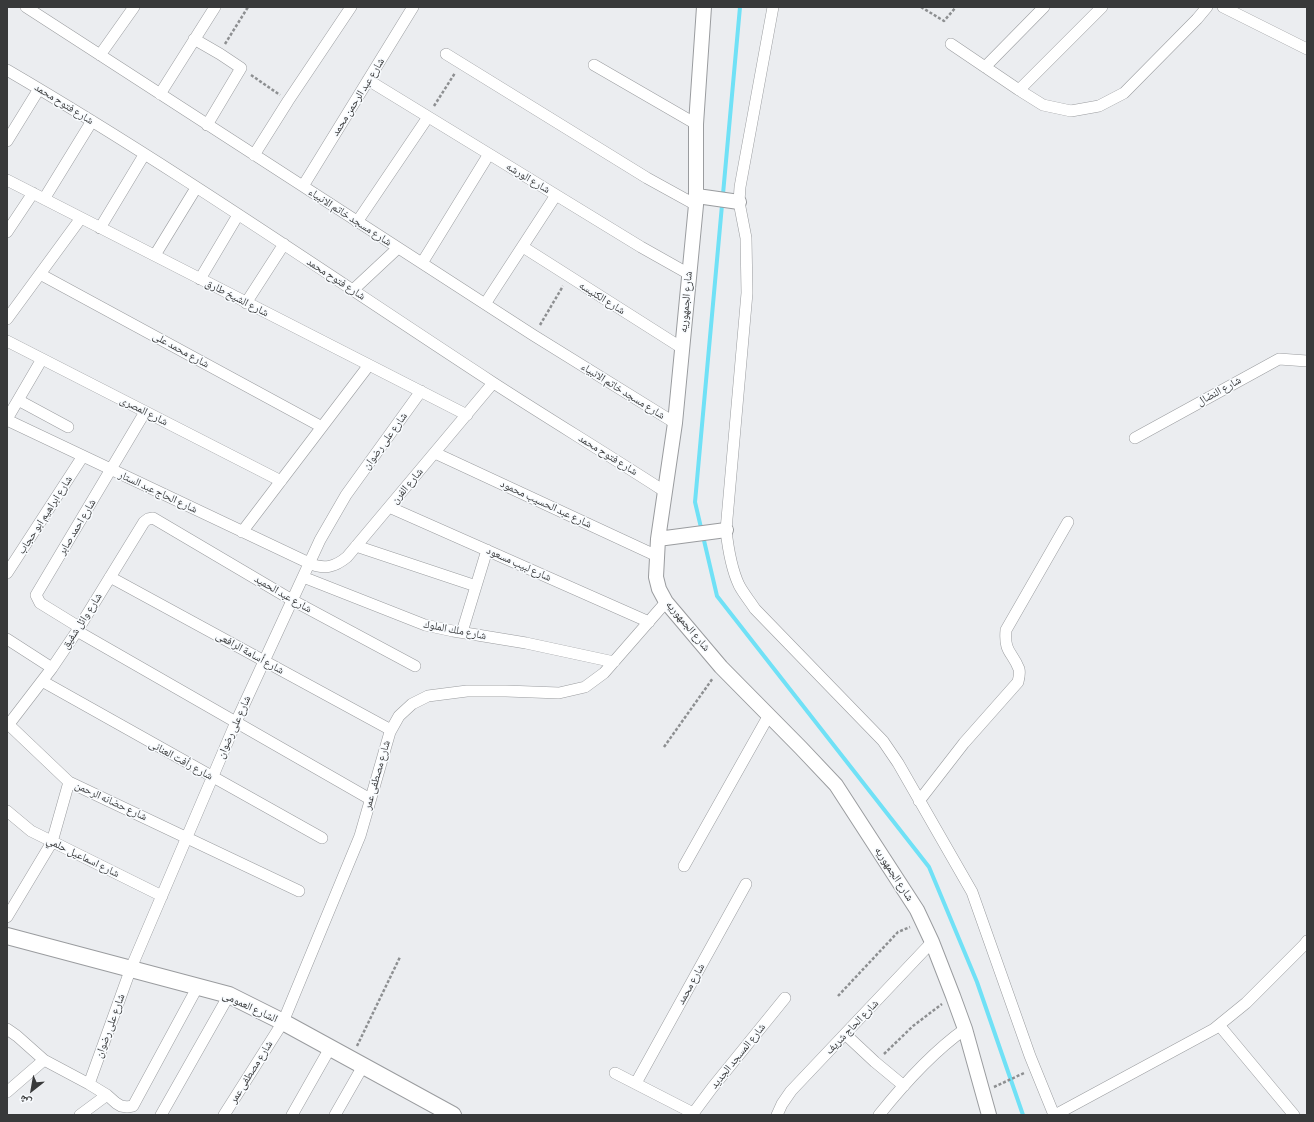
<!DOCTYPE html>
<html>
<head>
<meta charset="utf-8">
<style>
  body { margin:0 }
  #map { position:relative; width:1314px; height:1122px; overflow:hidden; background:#ebedf0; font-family:"Alegreya Sans","Noto Naskh Arabic",sans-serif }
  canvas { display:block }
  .frame { position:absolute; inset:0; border:8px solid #38393a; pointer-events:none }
  .north { position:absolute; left:12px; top:1070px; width:40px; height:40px; -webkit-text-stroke:3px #f8fbfe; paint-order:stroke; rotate:211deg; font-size:11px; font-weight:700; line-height:16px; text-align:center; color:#38393a }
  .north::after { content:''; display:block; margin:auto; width:14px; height:18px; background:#38393a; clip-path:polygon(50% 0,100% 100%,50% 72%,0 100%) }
</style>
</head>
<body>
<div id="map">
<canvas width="1314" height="1122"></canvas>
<div class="frame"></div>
<div class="north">ش</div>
</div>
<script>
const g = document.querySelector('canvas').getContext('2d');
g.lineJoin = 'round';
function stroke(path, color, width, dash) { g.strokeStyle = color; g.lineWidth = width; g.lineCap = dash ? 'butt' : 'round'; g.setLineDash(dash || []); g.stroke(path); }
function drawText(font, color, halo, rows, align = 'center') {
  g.font = font + ' "Alegreya Sans","Noto Naskh Arabic",sans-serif'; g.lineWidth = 3; g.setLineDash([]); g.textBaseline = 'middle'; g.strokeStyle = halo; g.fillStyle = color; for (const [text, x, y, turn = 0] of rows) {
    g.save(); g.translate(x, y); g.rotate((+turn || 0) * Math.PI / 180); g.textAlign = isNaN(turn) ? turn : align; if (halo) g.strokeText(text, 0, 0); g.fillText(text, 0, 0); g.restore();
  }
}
stroke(new Path2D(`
  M740,7L695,502L717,596L929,867L977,982L1023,1115`), '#70e1f6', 4);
const minor = new Path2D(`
  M26,7L533,335L675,423
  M773,7L740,187L739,202L746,238L747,293L726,530C728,548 731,568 739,585C743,593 750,601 755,609L883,741L898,763L972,892L1030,1056L1054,1115
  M1223,7L1307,49
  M194,39L220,54L241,68L207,125
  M951,44L1019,90L1043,105L1071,111L1099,106L1124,93L1197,19L1207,7
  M446,54L647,178L696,205
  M100,55L134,7
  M594,65L696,124
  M985,67L1044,7
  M7,70C173,167 331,277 492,382C549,419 607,454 664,491
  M368,80L641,247L689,274
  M1019,90L1102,7
  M160,94L215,7
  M7,141L39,89
  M254,155L288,101L351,7
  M7,180L467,415
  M303,186L413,7
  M44,199L92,121
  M357,222L428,117
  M100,228L144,155
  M7,232L33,193
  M523,247L682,348
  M155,255L196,188
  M422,263L489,154
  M40,274L322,427
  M200,279L238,215
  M353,290L398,248
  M246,303L284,244
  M485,304L556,195
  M7,319L81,218
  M7,341L281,481
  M18,400L68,427
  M7,419L42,359
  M7,420L309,563C324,570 335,567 347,557L493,383
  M1135,438L1279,359L1307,361
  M435,453L657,556
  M389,507L649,622
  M242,532L369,365
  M356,546L476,586
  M7,573L83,456
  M110,577L391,730
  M303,577L425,625L453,631L526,643L614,662
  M79,627L40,603L36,595L145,412
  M77,631L370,799
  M462,632L487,550
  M7,639L52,668
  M42,681L322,838
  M7,723L69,782L299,891
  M9,724L52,668L77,631L144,522L148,519L153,518L292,600L415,666
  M919,801L964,743L1018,682C1019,678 1020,673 1019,669C1012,651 1004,653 1006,630L1068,522
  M7,811L31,831L162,896
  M684,866L769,715
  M7,917L52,842L69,782
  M1219,1025L1294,1115
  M7,1029L17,1036L44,1060L89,1084L107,1095L116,1103L121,1106L127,1107L133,1106L198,986
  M845,1034L875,1062L904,1086
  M615,1073L693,1113
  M636,1083L746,884
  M89,1084L131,968L236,722L320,540L346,495L421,391
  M7,1092L44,1060
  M80,1115L107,1095
  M161,1115L229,995
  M224,1115L283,1022L360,836L390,732L399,716L412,704L428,696L467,691H506L559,693L585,687L604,673L666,602
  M292,1115L330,1048
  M335,1115L363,1066
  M692,1115L712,1088L785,998
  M777,1115L782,1104L791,1091L932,942
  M879,1115C903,1085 934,1051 965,1029
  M1055,1115L1214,1029L1246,1003L1304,945L1307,941`);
const tertiary = new Path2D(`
  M704,7L696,124V205L675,423L658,539L656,577L659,589L666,602L721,667L801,748L836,785L917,910L932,942L953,996L965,1029L989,1115
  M697,196L739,202
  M658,539L726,530`);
const secondary = new Path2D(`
  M7,936L229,995L283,1022L453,1115`);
stroke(minor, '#9a9c9f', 12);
stroke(tertiary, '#9a9c9f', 16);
stroke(secondary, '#9a9c9f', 18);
stroke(new Path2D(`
  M921,7L944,21L956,7
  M225,44L248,7
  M251,75L280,95
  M434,106L455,73
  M540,325L563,286
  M664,747L713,678
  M838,996L898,932L910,927
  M357,1046L400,957
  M884,1054L913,1026L942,1004
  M994,1087L1024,1073`), '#8d8f91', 2.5, [3, 2]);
stroke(minor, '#fff', 11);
stroke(tertiary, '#fff', 14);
stroke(secondary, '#fff', 16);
drawText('11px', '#38393a', '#f8fbfe', [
  ["شارع عبد الرحمن محمد",358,97,-58],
  ["شارع فتوح محمد",64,104,32],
  ["شارع الورشه",528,178,31],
  ["شارع مسجد خاتم الانبياء",350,217,33],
  ["شارع فتوح محمد",336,279,33],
  ["شارع الشيخ طارق",237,298,27],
  ["شارع الكنيسه",602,298,32],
  ["شارع الجمهوريه",686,302,-85],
  ["شارع محمد على",181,350,29],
  ["شارع مسجد خاتم الانبياء",623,391,32],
  ["شارع النضال",1219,391,-29],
  ["شارع المصرى",144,411,27],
  ["شارع على رضوان",385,441,-54],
  ["شارع فتوح محمد",608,455,32],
  ["شارع الفرن",407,486,-50],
  ["شارع الحاج عبد الستار",158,492,25],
  ["شارع عبد الحسيب محمود",546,504,25],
  ["شارع ابراهيم ابو حجاب",45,515,-57],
  ["شارع احمد صابر",77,527,-59],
  ["شارع لبيب مسعود",519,564,24],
  ["شارع عبد الحميد",283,594,30],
  ["شارع وائل شفيق",82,621,-57],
  ["شارع الجمهوريه",688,626,50],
  ["شارع ملك الملوك",455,630,11],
  ["شارع أسامة الرافعى",250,653,29],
  ["شارع على رضوان",234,727,-66],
  ["شارع رأفت العنانى",181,760,29],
  ["شارع مصطفى عمر",377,775,-74],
  ["شارع حضانه الرحمن",111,801,25],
  ["شارع اسماعيل حلمي",83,857,26],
  ["شارع الجمهوريه",894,874,57],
  ["شارع محمد",691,984,-61],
  ["الشارع العمومى",250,1007,25],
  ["شارع على رضوان",110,1026,-70],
  ["شارع الحاج شريف",852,1027,-46],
  ["شارع المسجد الجديد",738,1056,-51],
  ["شارع مصطفى عمر",251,1072,-58]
]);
</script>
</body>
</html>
